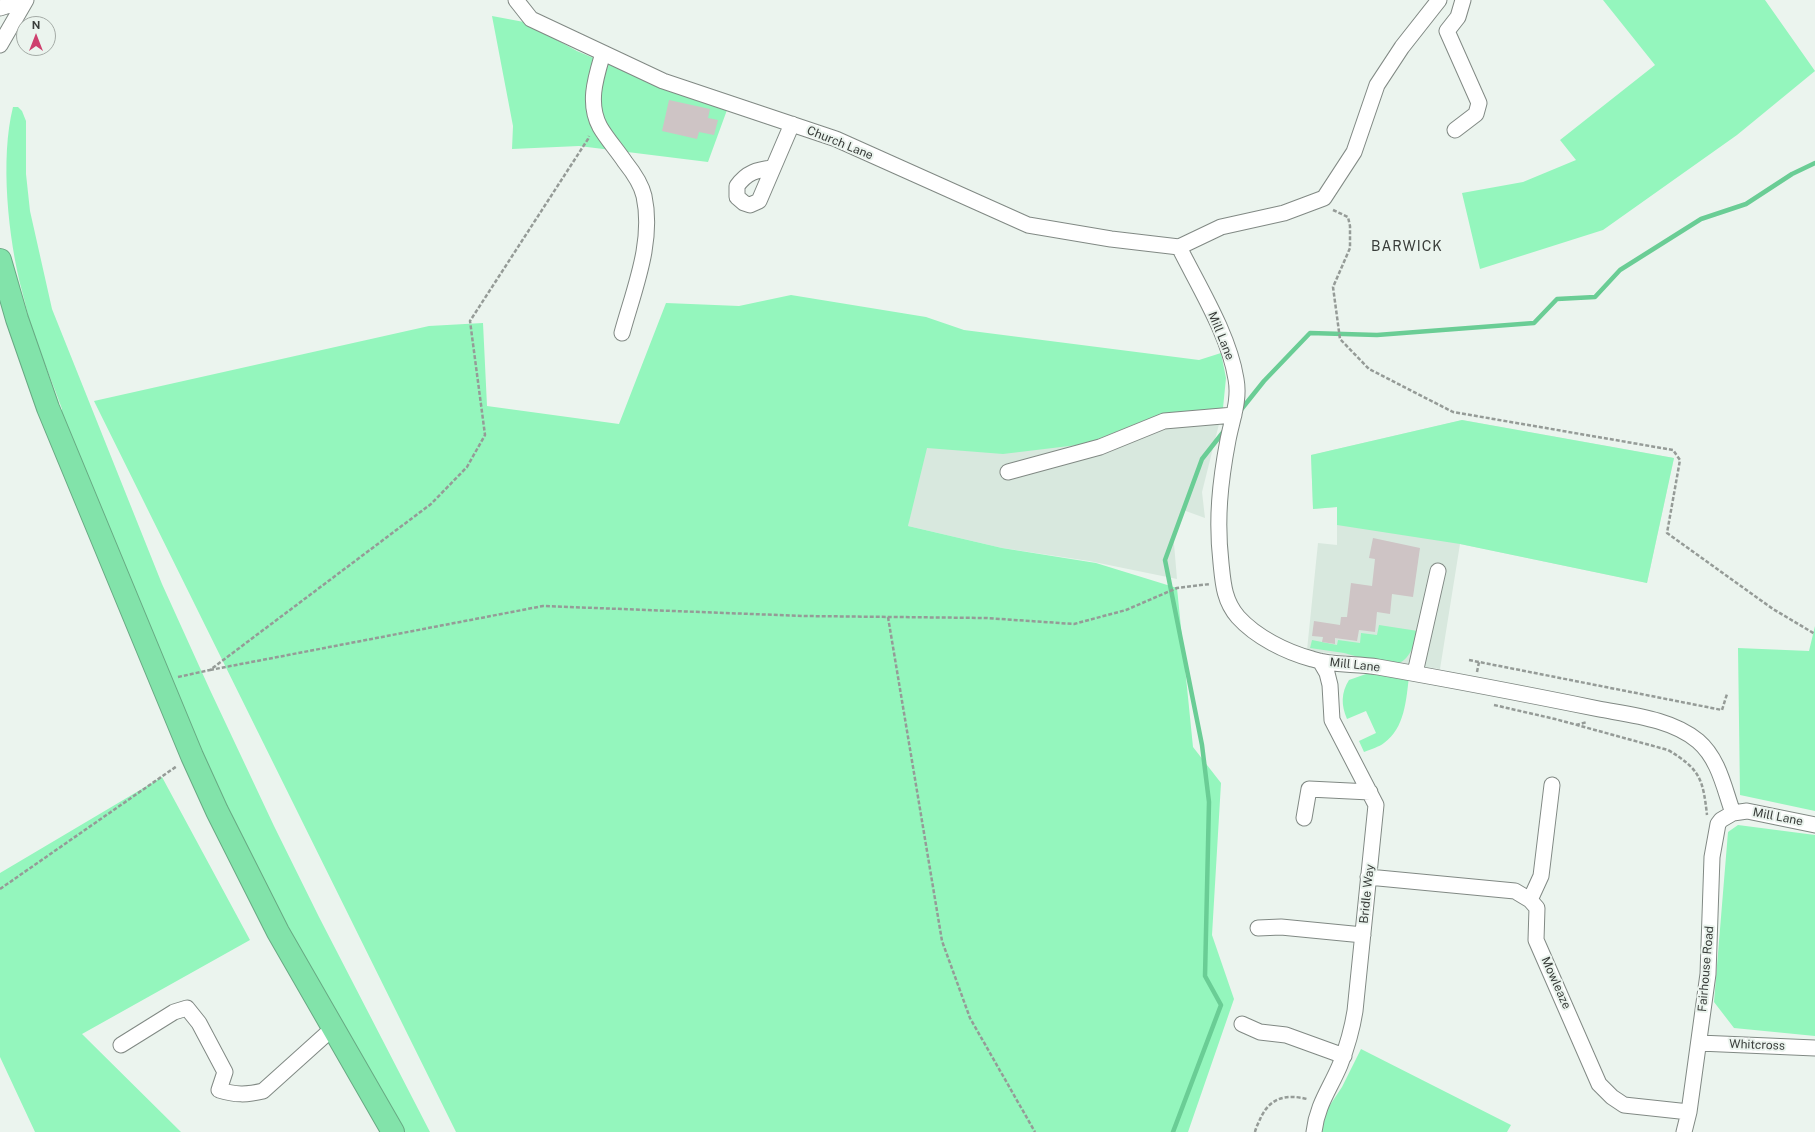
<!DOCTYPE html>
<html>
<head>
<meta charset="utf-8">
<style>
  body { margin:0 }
  #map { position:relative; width:1815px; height:1132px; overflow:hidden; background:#ebf4ee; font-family:"Public Sans",sans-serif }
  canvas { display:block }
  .north { position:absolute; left:16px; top:16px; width:40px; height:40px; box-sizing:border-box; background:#ebf4ee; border:1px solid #a4aba6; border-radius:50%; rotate:0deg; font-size:11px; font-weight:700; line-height:16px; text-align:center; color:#393d3a }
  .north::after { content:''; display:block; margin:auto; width:14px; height:18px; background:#ce406e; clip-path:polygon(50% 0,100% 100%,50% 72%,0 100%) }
</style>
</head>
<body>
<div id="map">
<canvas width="1815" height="1132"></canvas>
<div class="north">N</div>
</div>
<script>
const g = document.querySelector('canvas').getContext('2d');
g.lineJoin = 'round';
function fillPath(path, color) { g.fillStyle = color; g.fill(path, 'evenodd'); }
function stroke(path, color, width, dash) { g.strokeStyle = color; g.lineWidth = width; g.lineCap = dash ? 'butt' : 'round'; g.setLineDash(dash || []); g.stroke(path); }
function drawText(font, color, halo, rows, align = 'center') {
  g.font = font + ' "Public Sans",sans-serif'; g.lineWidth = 4; g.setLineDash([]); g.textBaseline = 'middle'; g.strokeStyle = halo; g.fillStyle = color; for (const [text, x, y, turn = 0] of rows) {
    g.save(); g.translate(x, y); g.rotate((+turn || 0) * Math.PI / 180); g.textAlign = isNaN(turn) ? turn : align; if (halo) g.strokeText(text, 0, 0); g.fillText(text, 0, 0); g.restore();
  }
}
fillPath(new Path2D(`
  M1223,408L1202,492L1205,518L1183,510L1173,532L1177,579L1089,561L1002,548L908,526L919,447L1086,444L1153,417L1202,414Z
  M1462,420L1674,458L1647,583L1460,544L1440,669L1307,650L1318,543L1337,545V507L1313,509L1311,455Z`), '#d8e8de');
fillPath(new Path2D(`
  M1603,0H1765L1815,71L1737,135L1603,230L1480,269L1462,193L1523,182L1576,160L1560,140L1655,65Z
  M492,16L524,22L577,51L674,92L727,110L708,162L579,146L512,149L513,126Z
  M13,107H18L22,111L26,121V174L30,211L52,309L162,584L210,690L274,826L319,917L430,1132H401L299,956L206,765L60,419L62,409C53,384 43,360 34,335C29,321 26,306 22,291C8,238 0,158 13,107Z
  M791,295L926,317L964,330L1199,360L1221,353L1226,378L1223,408L1202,414L1153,417L1086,444L1003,454L927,448L908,526L1002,548L1096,563L1177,588L1193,747L1221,783L1212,935L1234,999L1188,1132H456L94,401L429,326L483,323L487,406L619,424L666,303L739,306Z
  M1462,420L1674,458L1647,583L1460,544L1337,525V507L1313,509L1311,455Z
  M1379,625L1418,631C1415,642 1411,658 1399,663C1387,668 1357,656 1344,653C1333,651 1321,650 1310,648L1312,640L1337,645L1338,640L1360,643L1361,633L1377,635Z
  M1815,626V811L1740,795L1738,648L1809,651Z
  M1373,670L1409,677C1406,700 1405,728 1384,743C1379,747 1371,749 1364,752L1359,741L1376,733L1366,711L1347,719C1341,705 1341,693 1349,680L1366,674H1371Z
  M162,777L250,940L82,1034L181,1132H35L0,1057V873Z
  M1738,825L1815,835V1036L1734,1028L1714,1002L1728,832Z
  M1361,1049L1511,1125L1507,1132H1322L1326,1111L1342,1087Z`), '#94f6bd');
stroke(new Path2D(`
  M1240,411L1264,381L1310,333L1377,335L1534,323L1557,299L1595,297L1620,270L1701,219L1746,204L1792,174L1815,163
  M1173,1132L1221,1005L1205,976L1209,802L1202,745L1165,560L1202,459L1224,431`), '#6acd95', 4.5);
fillPath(new Path2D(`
  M669,100L710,109L708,118L718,120L714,135L699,132L697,139L662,131Z
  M1373,538L1420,548L1413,597L1392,594L1390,614L1377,612L1375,632L1359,630L1357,641L1335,638V644L1322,642L1323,637L1312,636L1314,621L1340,625L1341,617H1347L1351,583L1372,586L1375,559L1369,558Z`), '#cec4c5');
const minor = new Path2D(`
  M516,0L531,19L663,81L836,139L1028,225L1111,239L1179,247
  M0,8L25,0
  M0,45L26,0
  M603,53C596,77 587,103 600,127C607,139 617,150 625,162C633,172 641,183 644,196C654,242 634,289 622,333
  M1455,130L1476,114L1479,103L1447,31L1458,17L1463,0
  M772,168C757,170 747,172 737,186V197L744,203L750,205L759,201L792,124
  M1179,247C1199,287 1229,335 1236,379C1240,400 1232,419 1228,440C1220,482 1216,520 1221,563C1223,583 1224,601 1238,617C1256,637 1286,652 1312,659C1333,666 1356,663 1378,667C1452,680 1525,694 1599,709C1631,715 1672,719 1698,741C1719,759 1724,788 1733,813
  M1179,247L1221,227L1284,213L1324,198L1354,152L1377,85L1402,47L1439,0
  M1008,472L1100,447L1164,421L1234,415
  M1415,673L1438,571
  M1552,785L1541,876L1530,900L1537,908L1536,940L1599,1084L1612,1097L1624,1105L1689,1112
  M1304,818L1309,789L1370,792
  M1368,877L1515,891L1530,900
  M1258,928L1281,927L1363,935
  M1242,1024L1260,1032L1286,1035L1344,1056
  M1699,1043L1815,1048
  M121,1045L174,1012L187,1008L199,1023L225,1072L219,1090C235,1095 247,1095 263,1091L333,1028
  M1314,1132C1317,1105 1330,1089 1340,1065C1347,1047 1352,1030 1355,1011L1376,805L1332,720L1330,685L1327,673L1320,661
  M1684,1132L1689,1112L1708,974L1712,857L1718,824L1721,820L1733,813L1747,811L1815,825`);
const highway = new Path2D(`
  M0,260L17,319L48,408L192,756L217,811L278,932L393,1132`);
stroke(minor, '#818984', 17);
stroke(highway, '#68a983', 24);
stroke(new Path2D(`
  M1333,210L1348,217L1350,226V248L1333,287L1340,339L1369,369L1453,412L1673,450L1680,460L1667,533L1773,609L1815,634
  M888,617L942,941L970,1018L1035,1132
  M1469,660L1722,710L1727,694
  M210,670L543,606L804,616L986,618L1074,624L1126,610L1177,588L1210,584
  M1477,672L1479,662
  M178,677L210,670L431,504L467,467L485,435L470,321L588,139L589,136
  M1494,705L1555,719L1668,750C1700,769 1703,779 1707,815
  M1576,725L1587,722
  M0,889L177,766
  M1255,1132C1256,1127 1259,1122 1261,1117C1271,1097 1287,1094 1307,1099`), '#959b97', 2.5, [4, 2]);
stroke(minor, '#fff', 15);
stroke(highway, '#82e3aa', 22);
drawText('12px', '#393d3a', '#ebf4ee', [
  ["Church Lane",840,143,22],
  ["Mill Lane",1221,336,68],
  ["Mill Lane",1355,665,6],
  ["Mill Lane",1778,817,11],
  ["Bridle Way",1367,894,-84],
  ["Fairhouse Road",1706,969,-85],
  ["Mowleaze",1556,983,66],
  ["Whitcross",1757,1045,2]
]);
g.letterSpacing = '1px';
drawText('14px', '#393d3a', '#ebf4ee', [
  ["BARWICK",1407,247]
]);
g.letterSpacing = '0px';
</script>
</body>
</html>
